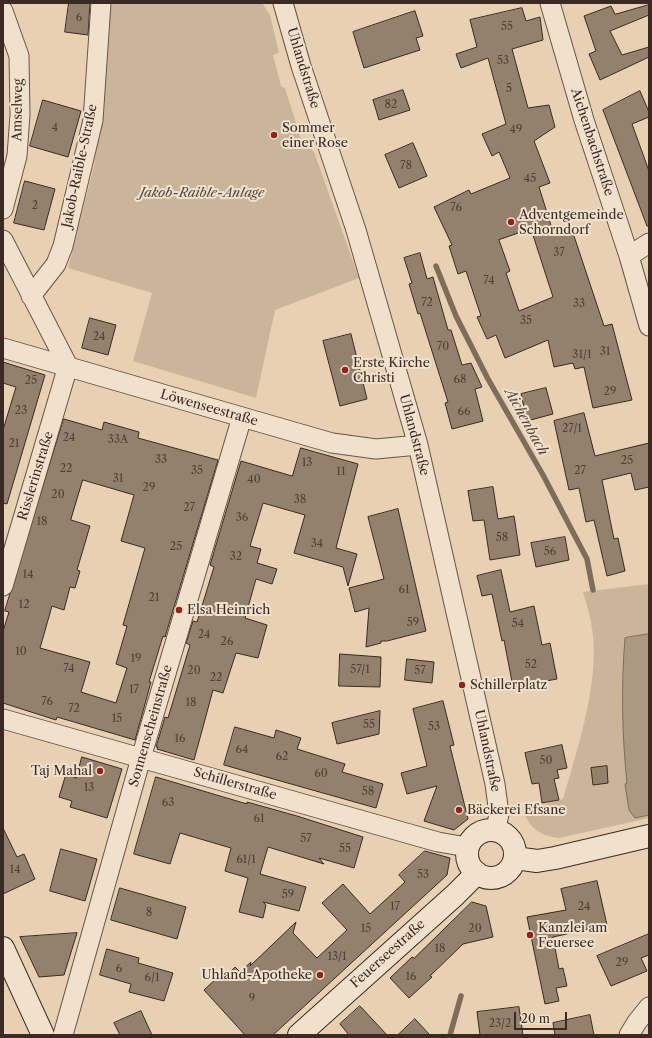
<!DOCTYPE html>
<html>
<head>
<meta charset="utf-8">
<style>
  body { margin:0 }
  #map { position:relative; width:652px; height:1038px; overflow:hidden; background:#e8d1b2; font-family:"Libre Caslon Text",serif }
  canvas { display:block }
  .frame { position:absolute; inset:0; border:4px solid #3a2a23; pointer-events:none }
  .scale { position:absolute; left:514px; top:1012px; width:53px; height:18px; box-sizing:border-box; border:2px solid #3a2a23; border-top:0; padding-left:5px; font-size:12px; line-height:14px; white-space:nowrap; color:#3a2a23; -webkit-text-stroke:3px #f0e1cd; paint-order:stroke }
</style>
</head>
<body>
<div id="map">
<canvas width="652" height="1038"></canvas>
<div class="frame"></div>
<div class="scale">20 m</div>
</div>
<script>
const g = document.querySelector('canvas').getContext('2d');
g.lineJoin = 'round';
function fillPath(path, color) { g.fillStyle = color; g.fill(path, 'evenodd'); }
function stroke(path, color, width, dash) { g.strokeStyle = color; g.lineWidth = width; g.lineCap = dash ? 'butt' : 'round'; g.setLineDash(dash || []); g.stroke(path); }
function drawText(font, color, halo, rows, align = 'center') {
  g.font = font + ' "Libre Caslon Text",serif'; g.lineWidth = 4; g.setLineDash([]); g.textBaseline = 'middle'; g.strokeStyle = halo; g.fillStyle = color; for (const [text, x, y, turn = 0] of rows) {
    g.save(); g.translate(x, y); g.rotate((+turn || 0) * Math.PI / 180); g.textAlign = isNaN(turn) ? turn : align; if (halo) g.strokeText(text, 0, 0); g.fillText(text, 0, 0); g.restore();
  }
}
fillPath(new Path2D(`
  M111,3H262L270,15L279,53L273,55L281,86L285,88L301,139L314,152L359,278L275,310L256,398L133,361L152,293L68,268L94,166L105,89Z
  M649,584V818L559,838C541,836 530,829 523,811L563,799C578,746 602,677 591,622C589,612 586,602 583,592Z`), '#cab59a');
const water = new Path2D(`
  M649,634V815L635,818L629,810L625,784L627,783C622,735 621,687 625,638Z`);
fillPath(water, '#ad9881');
stroke(water, '#7f6c5b', 1);
stroke(new Path2D(`
  M436,266L456,316L488,379L543,475L587,559L593,590
  M450,1035L461,996`), '#7f6c5b', 5.5);
const building = new Path2D(`
  M69,3H90L88,35L65,32Z
  M649,5V15L610,31L622,55L649,47V57L600,80L589,54L596,51L584,16L611,6L615,14Z
  M522,8L526,21L540,17L543,40L512,49L528,108L549,105L555,127L534,141L550,183L539,187L554,235L572,230L604,326L612,324L632,400L593,408L584,367L575,369L573,363L554,367L548,340L505,358L496,335L487,339L477,317L481,316L466,271L458,274L449,246L452,245L434,207L469,190L471,194L510,178L499,152L492,156L482,134L506,124L488,58L461,68L456,54L477,47L470,20ZM531,229L553,297L519,311L506,273L510,271L499,240Z
  M415,11L423,36L416,38L420,50L364,68L353,32Z
  M403,90L410,110L379,120L373,100Z
  M640,91L649,112V117L632,124L649,171V226H647L603,110Z
  M43,100L81,111L68,157L30,146Z
  M413,143L427,176L399,188L385,155Z
  M25,181L55,189L44,230L14,223Z
  M420,253L427,279L433,277L448,330H451L462,365L471,363L482,387L475,389L483,421L452,429L445,403L448,402L420,313L418,314L409,284L412,283L404,258Z
  M90,318L116,325L108,355L82,348Z
  M351,334L367,399L340,406L323,341Z
  M3,362L45,375L7,504L3,503V430L16,387L3,383Z
  M546,388L553,414L527,421L521,394Z
  M584,413L595,456L649,443V487L635,490L631,473L602,480L614,539L618,538L625,571L607,576L594,520L586,522L579,488L569,490L554,421Z
  M64,419L102,430L104,422L139,432L138,438L218,460L165,637L163,636L149,682H151L145,704L135,740L57,717L56,720L3,703V631L9,612L5,611ZM83,480L134,495L121,541L145,548L123,625L127,626L116,664L127,668L116,703L81,692L90,662L40,648L52,606L64,610L70,587L75,588L80,571L77,570L90,526L71,520Z
  M301,448L358,464L336,548L357,554L348,586L343,567L294,553L305,515L263,503L250,546L261,549L257,563L277,569L272,584L256,579L245,618L267,625L258,658L236,653L223,693L213,690L194,760L157,749L158,747H156L165,717L168,718L190,645L186,643L193,621L197,622L214,567L210,565L241,461L292,476Z
  M493,487L498,519L514,516L520,555L490,560L484,520L473,521L468,491Z
  M398,509L426,631L387,641H381V643L366,647L369,608L355,612L349,588L384,579L368,517Z
  M565,537L569,560L536,567L531,543Z
  M501,570L510,612L534,606L542,645L550,643L557,679L513,687L504,640L502,641L492,594L482,596L477,576Z
  M340,654L381,657L380,687L339,686Z
  M407,659L434,662L432,683L405,680Z
  M443,701L454,745L450,746L468,819L454,830L424,821L437,786L407,794L401,773L427,766L413,709Z
  M380,711L379,734L337,744L332,723Z
  M235,727L274,738L276,730L301,738L297,749L345,764L342,772L383,784L376,808L224,765Z
  M562,745L567,768L557,770L559,778L554,779L559,800L542,803L539,783L532,784L525,753Z
  M82,757L122,769L107,818L70,807L72,801L59,797L66,774L76,778Z
  M607,766L608,783L593,785L591,768Z
  M156,777L247,804V802L297,816L363,837L354,868L319,858L324,864L268,847L260,874L306,887L299,911L263,902L266,905L263,918L239,912L248,878L225,871L231,848L180,833L170,864L134,854Z
  M3,828L17,857L24,854L35,879L3,894Z
  M61,849L97,859L85,901L50,891Z
  M425,851L450,858L447,875L273,1035H245L204,990L218,977L222,980L235,967L240,972L251,962L250,966L296,922L293,933L317,958L347,930L322,903L343,884L370,914L405,882L399,875Z
  M597,881L607,925L553,937L559,969L563,968L567,986L556,988L559,1001L545,1004L527,917L566,910L561,889Z
  M120,888L186,907L177,939L111,920Z
  M472,902L486,906L493,937L463,944L430,976L432,977L409,998L390,978L412,957L414,958Z
  M77,933L64,975L39,977L20,937Z
  M649,934V955L641,958L647,971L611,986L597,956Z
  M107,949L139,958L138,963L173,973L164,1001L129,992L131,984L100,975Z
  M360,1006L387,1035H349L340,1024Z
  M519,1007L523,1035H480L477,1012Z
  M141,1011L152,1035H120L114,1023Z
  M590,1015L594,1035H555L553,1023Z
  M415,1019L430,1035H398Z`);
fillPath(building, '#94816d');
stroke(building, '#3a2a23', 1);
const street = new Path2D(`
  M283,3L301,66L356,230L418,445L495,784L499,814L496,829
  M550,3L584,120L629,256L649,326
  M3,11L19,56L20,115L17,156L3,209
  M3,240L68,366
  M629,256L649,243
  M31,296L56,264L63,246L93,120L101,3
  M3,348L332,443L376,449L418,445
  M3,586L68,366
  M3,719L438,842L467,847
  M63,1035L141,758L242,417
  M629,1035L637,1022L649,1007`);
const secondary = new Path2D(`
  M467 854a24 24 0 1 1 48 0a24 24 0 1 1-48 0Z
  M515,858L537,861L555,858L649,836
  M3,948L43,1035
  M299,1035L455,895L477,873`);
stroke(street, '#665447', 21);
stroke(secondary, '#3a2a23', 24);
stroke(street, '#f0e1cd', 19);
stroke(secondary, '#f0e1cd', 22);
for (const [x, y, r, color] of [
  [274,135,4,"#8f2418"],
  [511,222,4,"#8f2418"],
  [345,370,4,"#8f2418"],
  [179,610,4,"#8f2418"],
  [462,685,4,"#8f2418"],
  [100,771,4,"#8f2418"],
  [459,810,4,"#8f2418"],
  [530,935,4,"#8f2418"],
  [320,975,4,"#8f2418"]
]) { const dot = new Path2D(); dot.arc(x, y, r, 0, 2 * Math.PI); g.fillStyle = color; g.fill(dot); stroke(dot, '#f0e1cd', 1.5); }
drawText('11px', '#504036', null, [
  ["6",79,18],
  ["55",507,27],
  ["53",503,61],
  ["5",509,89],
  ["82",391,105],
  ["4",55,128],
  ["49",516,130],
  ["78",406,166],
  ["45",530,179],
  ["2",35,206],
  ["76",456,208],
  ["37",559,253],
  ["74",489,281],
  ["72",427,303],
  ["33",579,304],
  ["35",526,321],
  ["24",99,337],
  ["70",443,347],
  ["31",605,352],
  ["31/1",582,355],
  ["68",460,380],
  ["25",31,381],
  ["29",610,392],
  ["23",21,411],
  ["66",464,412],
  ["27/1",572,429],
  ["24",69,438],
  ["33A",118,440],
  ["21",14,444],
  ["33",161,460],
  ["25",627,461],
  ["13",307,463],
  ["22",66,469],
  ["35",197,471],
  ["27",580,471],
  ["11",341,472],
  ["31",118,479],
  ["40",254,480],
  ["29",149,488],
  ["20",58,495],
  ["38",300,500],
  ["27",189,508],
  ["36",242,518],
  ["18",42,522],
  ["58",502,538],
  ["34",317,544],
  ["25",176,547],
  ["56",550,552],
  ["32",236,557],
  ["14",28,575],
  ["61",404,590],
  ["21",154,598],
  ["12",24,605],
  ["59",413,623],
  ["54",518,624],
  ["24",204,635],
  ["26",227,642],
  ["10",21,652],
  ["19",136,659],
  ["52",531,665],
  ["74",69,669],
  ["57/1",360,670],
  ["20",194,671],
  ["57",420,671],
  ["22",216,678],
  ["17",134,690],
  ["76",47,702],
  ["18",191,703],
  ["72",74,709],
  ["15",117,719],
  ["55",369,725],
  ["53",434,727],
  ["16",180,739],
  ["64",242,750],
  ["62",282,757],
  ["50",546,761],
  ["60",321,774],
  ["13",89,788],
  ["58",368,792],
  ["63",168,803],
  ["61",259,819],
  ["57",306,839],
  ["55",345,849],
  ["61/1",246,860],
  ["14",15,870],
  ["53",423,875],
  ["59",288,895],
  ["17",395,907],
  ["24",584,907],
  ["8",149,913],
  ["15",366,929],
  ["20",475,929],
  ["18",440,949],
  ["13/1",337,957],
  ["29",622,963],
  ["6",119,969],
  ["16",411,977],
  ["6/1",152,978],
  ["9",252,999],
  ["23/2",500,1024]
]);
drawText('13px', '#3a2a23', '#f0e1cd', [
  ["Uhlandstraße",303,68,73],
  ["Amselweg",18,110,-89],
  ["Aichenbachstraße",592,142,72],
  ["Jakob-Raible-Straße",80,166,-78],
  ["Löwenseestraße",209,408,16],
  ["Uhlandstraße",414,435,75],
  ["Risslerinstraße",36,476,-73],
  ["Sonnenscheinstraße",151,726,-74],
  ["Uhlandstraße",487,751,78],
  ["Schillerstraße",235,784,16],
  ["Feuerseestraße",388,954,-42]
]);
drawText('13px', '#3a2a23', '#f0e1cd', [
  ["Sommer",282,128],
  ["einer Rose",282,143],
  ["Adventgemeinde",519,215],
  ["Schorndorf",519,230],
  ["Erste Kirche",353,363],
  ["Christi",353,378],
  ["Elsa Heinrich",187,610],
  ["Schillerplatz",470,685],
  ["Taj Mahal",92,771,"right"],
  ["Bäckerei Efsane",467,810],
  ["Kanzlei am",538,928],
  ["Feuersee",538,943],
  ["Uhland-Apotheke",312,975,"right"]
], 'left');
drawText('italic 13px', '#57463b', '#f0e1cd', [
  ["Jakob-Raible-Anlage",202,193]
]);
drawText('italic 14px', '#57463a', '#f0e1cd', [
  ["Aichenbach",526,422,61]
]);
</script>
</body>
</html>
